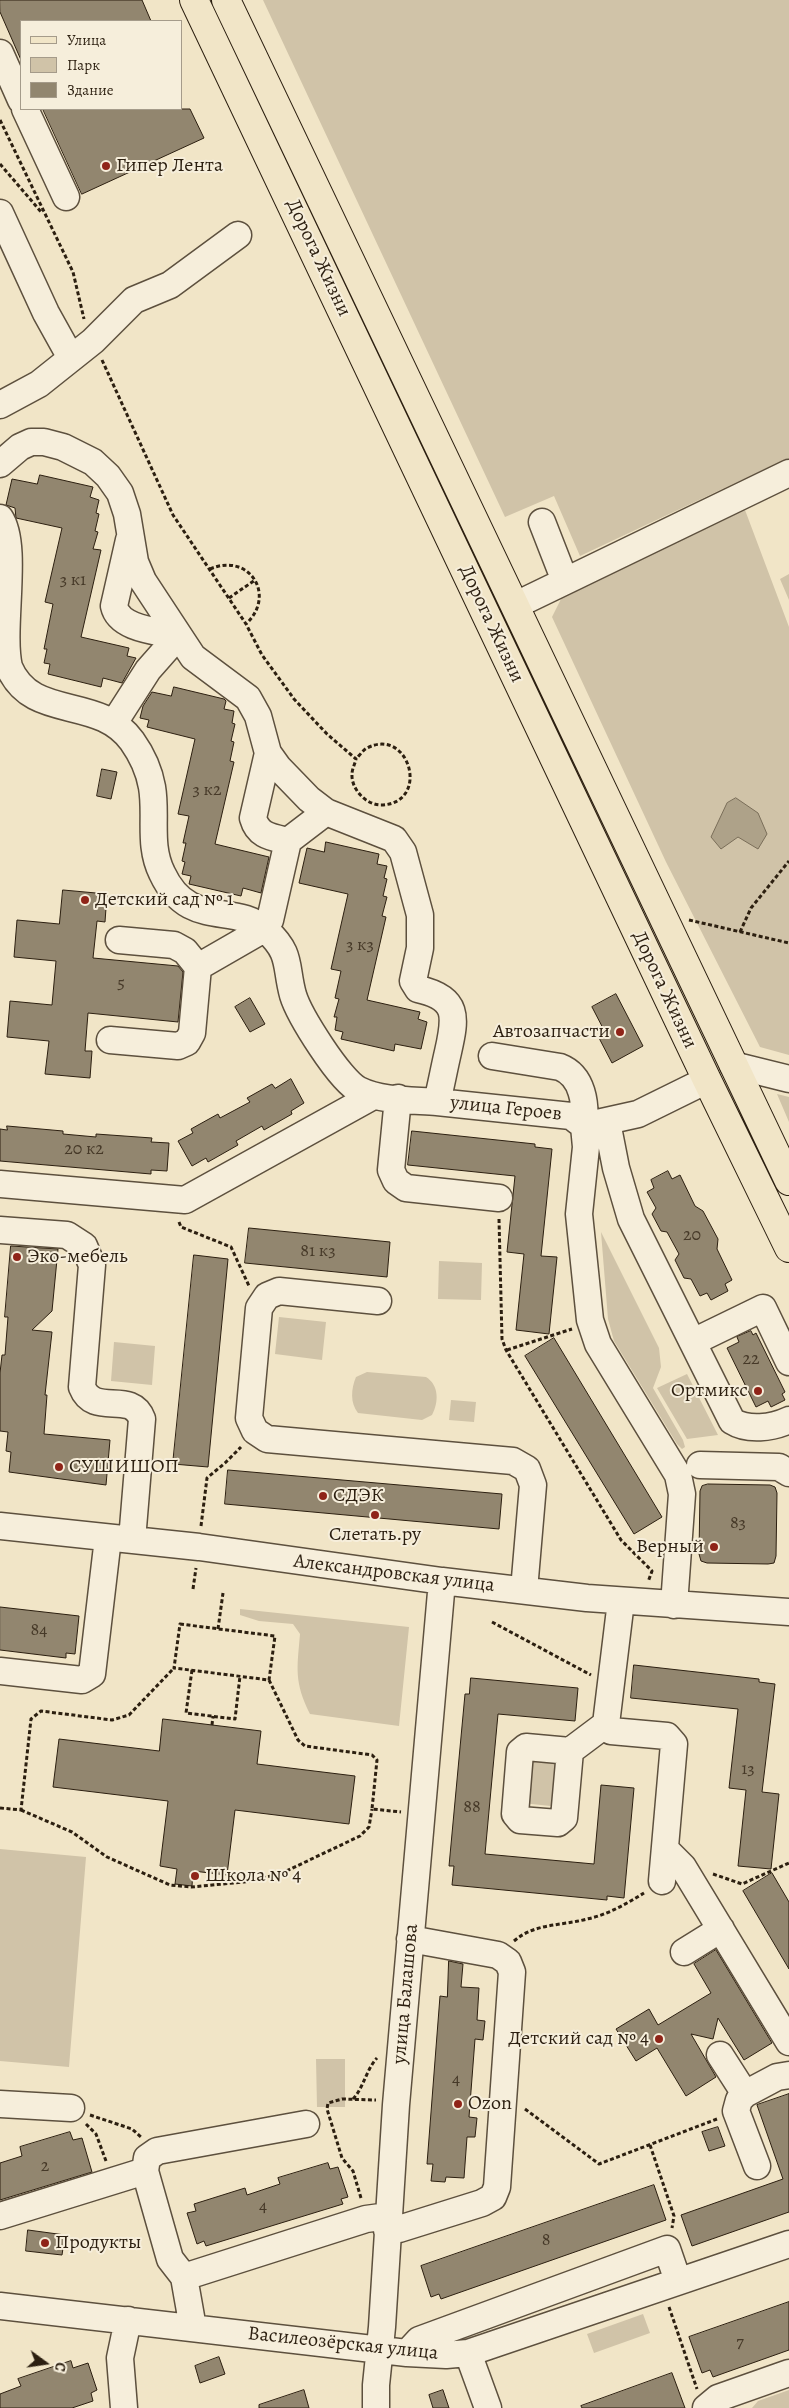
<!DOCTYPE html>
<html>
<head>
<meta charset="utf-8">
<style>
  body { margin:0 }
  #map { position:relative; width:789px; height:2408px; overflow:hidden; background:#f1e5c7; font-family:Alegreya,serif }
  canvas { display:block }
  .legend { position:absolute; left:20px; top:20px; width:162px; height:90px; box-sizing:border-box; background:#f6eedb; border:1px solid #a59b8a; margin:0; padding:6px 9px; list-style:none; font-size:15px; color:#2c1f10 }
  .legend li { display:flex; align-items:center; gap:10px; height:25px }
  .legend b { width:25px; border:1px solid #a59b8a }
  .north { position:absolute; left:20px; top:2338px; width:50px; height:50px; -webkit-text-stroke:4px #f6eedb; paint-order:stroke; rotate:104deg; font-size:14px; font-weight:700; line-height:20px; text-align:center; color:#2c1f10 }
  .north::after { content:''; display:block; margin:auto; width:18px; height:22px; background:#2c1f10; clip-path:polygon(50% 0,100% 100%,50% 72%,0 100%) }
</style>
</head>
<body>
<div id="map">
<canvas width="789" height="2408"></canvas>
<ul class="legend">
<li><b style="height:6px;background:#f1e5c7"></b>Улица</li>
<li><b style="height:14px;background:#d0c3a8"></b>Парк</li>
<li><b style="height:14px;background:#92866f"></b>Здание</li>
</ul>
<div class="north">С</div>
</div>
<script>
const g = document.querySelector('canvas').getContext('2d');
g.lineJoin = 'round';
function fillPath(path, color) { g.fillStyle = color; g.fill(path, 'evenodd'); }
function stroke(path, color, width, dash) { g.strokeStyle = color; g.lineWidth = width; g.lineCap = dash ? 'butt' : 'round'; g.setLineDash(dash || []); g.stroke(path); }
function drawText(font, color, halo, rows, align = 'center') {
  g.font = font + ' Alegreya,serif'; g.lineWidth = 4; g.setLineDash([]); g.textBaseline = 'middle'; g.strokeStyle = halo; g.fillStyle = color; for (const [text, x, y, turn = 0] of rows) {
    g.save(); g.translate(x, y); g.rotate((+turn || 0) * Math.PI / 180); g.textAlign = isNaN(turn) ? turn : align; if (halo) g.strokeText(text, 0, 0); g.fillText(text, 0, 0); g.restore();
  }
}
fillPath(new Path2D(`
  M263,0H789V462L786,459L580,556L554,496L505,517Z
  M745,510L789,627V1055L760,1047L666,862L552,617L562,597Z
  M789,574V600L780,579Z
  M777,1094L789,1097V1122Z
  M601,1232L659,1348L661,1367L653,1388L683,1440L685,1447L682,1449L677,1444L614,1341L608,1319Z
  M439,1261L482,1263L481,1300L438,1299Z
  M279,1317L326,1322L322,1360L275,1354Z
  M114,1342L155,1346L152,1385L111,1381Z
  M367,1372L426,1377C439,1385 439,1402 432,1415L422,1420L358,1413C350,1403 351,1389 356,1377Z
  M687,1374L718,1435L687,1439L657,1388Z
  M451,1400L476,1402L474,1422L449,1420Z
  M240,1609L409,1627L399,1726L310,1714C294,1682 297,1669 300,1634L293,1624L259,1621L240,1615Z
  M527,1753L565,1756L560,1807L522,1803Z
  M0,1849L86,1857L69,2067L0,2061Z
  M316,2059H345V2107H317Z
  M643,2314L650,2333L594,2353L587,2334Z
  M789,2390V2408H752L758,2401Z`), '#d0c3a8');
const water = new Path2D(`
  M736,798L758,813L767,834L758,849L738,837L721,849L711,837L727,803Z`);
fillPath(water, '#aea289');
stroke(water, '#7a6e59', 1);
const building = new Path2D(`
  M0,0H142L151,21H21V60L0,12Z
  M43,109H190L204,138L82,194Z
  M40,475L93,487L90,497L99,500L96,513L99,514L95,531L98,532L93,549L101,550L81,637L129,648L127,656L136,658L122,683L103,678L101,687L48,674L50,664L44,663L47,649H44L53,604L45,602L62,528L16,518L15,508L6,505L12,479L37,484Z
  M174,687L224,699L226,701L224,709L234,711L232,723L235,724L231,741L234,742L230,761L234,762L215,844L269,857L261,893L243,888L241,896L189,884L191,876L182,874L185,862L182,861L186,843H183L189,816L178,814L195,739L147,727L149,720L140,718L143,706L152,692L171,696Z
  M102,769L117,772L111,799L97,796Z
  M326,842L379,854L377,864L387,866L384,878L387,879L383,896L387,897L382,916L386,917L367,1000L420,1012L418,1019L427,1022L421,1049L395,1044L394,1051L341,1039L343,1032L335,1030L337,1017H334L339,999L335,998L341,971L331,969L348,894L299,883L307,848L324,852Z
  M63,890L107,894L105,922L97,921L93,958L178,966L183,972L178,1022L88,1013L85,1051H92L90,1078L45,1074L49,1041L7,1037L10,1001L52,1005L56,961L14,957L17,920L59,924Z
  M616,994L643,1046L612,1063L599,1038L606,1034L592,1007Z
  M250,998L265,1024L250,1032L235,1007Z
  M291,1079L304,1103L291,1111L292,1114L264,1130L262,1126L236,1141L238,1145L208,1162L206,1158L192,1166L178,1141L193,1133L191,1129L218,1114L220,1118L250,1102L247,1098L272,1084L275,1088Z
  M7,1126L63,1131V1134L96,1137V1134L152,1138L151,1142L169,1143L167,1171L151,1170V1174L0,1161V1129L7,1130Z
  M412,1131L535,1144V1147L552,1149L541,1256L557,1257L549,1334L516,1330L524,1254L507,1252L515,1176L408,1165Z
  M668,1171L672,1179L680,1175L695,1206L703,1211L718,1239L717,1249L732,1280L725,1284L728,1291L711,1300L707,1293L700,1296L691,1279L684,1278L675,1260L679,1254L667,1232L661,1231L652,1214L656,1208L647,1192L654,1188L651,1180Z
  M249,1228L390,1242L387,1277L245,1263Z
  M11,1246L58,1249L52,1311L32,1330L52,1332L45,1395H47L44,1434L110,1440L106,1485L9,1472L11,1452L6,1451L8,1432L0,1431V1373L2,1355H5L8,1317H5Z
  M194,1255L228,1259L208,1467L173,1464Z
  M751,1331L753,1335L756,1333L785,1392L782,1394L785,1400L771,1407L768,1401L756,1407L727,1348L739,1342L737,1337Z
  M554,1338L662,1517L634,1534L525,1356Z
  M228,1470L502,1494L499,1529L225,1504Z
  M708,1484L770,1485L775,1487L777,1493L776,1556L774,1563L768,1564L707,1563L701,1561L699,1554L700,1491L702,1486Z
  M0,1607L79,1616L75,1654L66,1653V1658L0,1650Z
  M634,1665L759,1679V1682L775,1684L762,1792L779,1794L771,1869L738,1866L746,1790L729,1788L738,1709L631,1698Z
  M471,1678L578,1688L575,1721L498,1714L485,1854L594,1864L601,1785L634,1788L624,1898L607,1896V1900L452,1885L454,1866H449L465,1694H469Z
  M163,1719L261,1731L257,1764L355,1776L349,1824L235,1810L227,1875L193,1871L192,1886L175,1884L177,1869L160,1866L168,1801L53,1787L59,1739L159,1751Z
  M772,1873L789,1902V1969L743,1891Z
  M716,1950L772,2043L744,2060L718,2018L713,2039L691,2034L716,2077L686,2096L657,2048L636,2061L616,2029L649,2009L658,2025L711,1993L694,1964Z
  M449,1961L463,1964L461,1987L479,1988L477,2020L485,2021L483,2040L475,2039L469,2117L477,2118L475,2137H467L464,2178L446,2177L445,2182L431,2181L433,2164H427L440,1996L447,1997Z
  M789,2094V2212L692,2246L681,2215L783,2179L757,2105Z
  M718,2127L725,2146L709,2151L702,2132Z
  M70,2132L73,2140L82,2138L92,2172L0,2200V2163L22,2156L20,2147Z
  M328,2163L330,2169L338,2167L348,2197L341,2199L343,2204L206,2246L204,2241L197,2244L187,2213L196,2211L194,2204L245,2188L247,2195L280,2184L278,2178Z
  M654,2185L666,2220L441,2299L439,2294L431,2297L421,2266Z
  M28,2230L65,2235L62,2255L26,2251Z
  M789,2302V2350L713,2377L710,2370L702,2373L689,2337Z
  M219,2357L225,2374L200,2383L195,2366Z
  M71,2361L73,2368L88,2363L97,2390L91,2393L93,2401L72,2408H0V2394L21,2386L18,2379Z
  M672,2373L685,2408H582L581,2406Z
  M304,2390L309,2408H259V2405Z
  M443,2390L449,2408H433L429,2395Z`);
fillPath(building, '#92866f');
stroke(building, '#2c1f10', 1);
const minor = new Path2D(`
  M0,53L21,100
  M25,109L66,197
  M0,213L46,313L71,358
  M0,405L39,384L93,341L134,300L170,285L238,235
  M0,464L20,447L31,442H44L63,447L93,462L108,476L120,493L127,514L135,562L143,581L193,657L248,698L258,716L268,753L278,767L309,799L326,812L394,839L403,852L420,915V948L413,981L418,989C459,998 456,1017 448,1052C444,1069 441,1086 437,1102L571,1116L584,1126L586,1147L579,1214L590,1320L598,1344L678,1475L682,1494L674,1605
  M0,518C19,546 0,629 9,667C32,722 98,694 132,741C142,755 149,770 152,787C157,816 148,845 162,873C189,931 234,901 267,931C292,954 285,966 293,995C299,1015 340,1081 359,1090C381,1101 412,1100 437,1102
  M542,522L565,581
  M516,605L789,473
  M114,723L148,670L178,636C157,631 119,629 114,606L129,540
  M268,753L253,818C258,836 271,837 288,841L326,812
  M198,967L264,929L270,920L288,841
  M110,1040L178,1046L187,1042L192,1033L198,967L185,951L174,945L119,940
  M492,1056L560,1067C583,1076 586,1104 584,1126L638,1114L707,1080
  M733,1065L789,1079
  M398,1098L391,1170L396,1181L406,1188L499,1198
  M607,1122L616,1168L631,1219L732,1421C748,1431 772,1428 789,1420
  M0,1184L185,1200L373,1096
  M0,1230L67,1235L84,1246L92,1265L82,1387C94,1418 131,1389 142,1419L132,1540
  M378,1301L279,1291L267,1296L259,1308L249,1418L255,1431L267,1439L513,1461L527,1469L533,1485L524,1590
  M693,1342L763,1308L789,1362
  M700,1465L779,1467L789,1473
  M0,1526L199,1547L442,1581L587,1598L789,1612
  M621,1601L606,1724L611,1731L667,1736L674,1744L662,1881
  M0,1671L82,1680L92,1674L108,1538
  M570,1751L564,1818L558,1823L520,1820L515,1814L520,1752L526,1747L570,1751L606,1724
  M665,1849L683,1867L789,2042
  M684,1952L721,1929
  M720,2055L745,2094
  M0,2104L71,2108
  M757,2166L736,2111L739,2100L745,2094L777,2077L789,2075
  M145,2171L147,2158L157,2151L306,2124
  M0,2216L145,2171L170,2259L184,2277L193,2328
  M387,2230L399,2229L482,2203L493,2197L497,2187L512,1972L508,1962L498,1955L410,1939
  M184,2277L366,2219L388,2216
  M0,2306L407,2353L446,2355L468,2353L789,2244
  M407,2353L419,2340L667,2249L678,2281
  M468,2353L488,2408
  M124,2408L120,2358L128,2320
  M376,2408V2385L382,2327L396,2105L442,1581
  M706,2408L718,2398L789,2373`);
const major = new Path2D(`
  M194,0L707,1080L789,1248
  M226,0L789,1181`);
stroke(minor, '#5d503e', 29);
stroke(major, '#2c1f10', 30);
stroke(new Path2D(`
  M0,120L73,272L84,319
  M0,164L42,213
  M102,360L173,515L246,624L262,655L294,699L327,734L356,759C355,764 352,769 352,774C351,789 366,805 381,805C431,804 410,726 367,748C363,750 359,756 356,759
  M210,569C249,552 277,595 246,624
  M229,598L255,580
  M689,920L789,943
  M740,932L751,908L789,861
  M499,1219L502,1339L506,1350L621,1540L652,1571L648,1582
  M179,1222L181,1227L231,1247L249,1286
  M507,1350L572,1329
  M201,1526L207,1478L225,1463L241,1447
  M193,1589L196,1568
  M492,1622L591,1675
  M180,1624L275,1636L269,1680L174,1668Z
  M218,1629L223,1593
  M192,1670L186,1713L235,1719L240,1676
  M269,1680L298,1740L305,1746L372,1755L377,1760L372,1809L401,1812
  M212,1725L213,1716
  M0,1808L21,1810L31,1719L41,1711L112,1720L129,1715L174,1668
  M21,1810L72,1832L107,1857L170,1885L191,1887L244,1882L280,1874L360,1836L369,1827L372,1809
  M713,1874L742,1884L789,1863
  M514,1941C535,1923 561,1926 587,1919C607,1915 626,1904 644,1893
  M353,2099C364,2087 366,2070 377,2058
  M525,2109L599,2164L717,2119
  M90,2115L132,2129L141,2137
  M86,2124L96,2134L106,2161
  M650,2145L674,2216L672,2228
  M361,2198L353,2171L342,2158L327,2109L328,2103L342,2099L376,2100
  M669,2307L697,2389`), '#2c1f10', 3, [4, 2.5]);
stroke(minor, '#f6eedb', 26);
stroke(major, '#f1e5c7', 28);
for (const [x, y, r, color] of [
  [106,166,5,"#8f2418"],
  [85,900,5,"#8f2418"],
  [620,1032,5,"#8f2418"],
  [17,1257,5,"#8f2418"],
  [758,1391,5,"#8f2418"],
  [59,1467,5,"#8f2418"],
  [323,1496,5,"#8f2418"],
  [375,1515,5,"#8f2418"],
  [714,1547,5,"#8f2418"],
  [195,1876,5,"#8f2418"],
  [659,2039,5,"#8f2418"],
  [458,2104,5,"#8f2418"],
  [45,2243,5,"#8f2418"]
]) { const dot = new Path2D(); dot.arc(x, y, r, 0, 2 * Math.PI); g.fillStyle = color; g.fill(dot); stroke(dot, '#f6eedb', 2); }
drawText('18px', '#463928', null, [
  ["3 к1",73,581],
  ["3 к2",207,791],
  ["3 к3",360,946],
  ["5",121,984],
  ["20 к2",84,1150],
  ["20",692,1236],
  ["81 к3",318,1252],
  ["22",751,1360],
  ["83",738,1524],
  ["84",39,1631],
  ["13",748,1770],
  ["88",472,1808],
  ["4",456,2080],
  ["2",45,2167],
  ["4",263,2207],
  ["8",546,2241],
  ["7",740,2343]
]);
drawText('20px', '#2c1f10', '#f6eedb', [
  ["Гипер Лента",116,166],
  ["Детский сад № 1",95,900],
  ["Автозапчасти",610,1032,"right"],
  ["Эко-мебель",27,1257],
  ["Ортмикс",748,1391,"right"],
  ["СУШИШОП",69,1467],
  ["СДЭК",333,1496],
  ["Слетать.ру",375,1535,"center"],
  ["Верный",704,1547,"right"],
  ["Школа № 4",205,1876],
  ["Детский сад № 4",649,2039,"right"],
  ["Ozon",468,2104],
  ["Продукты",55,2243]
], 'left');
drawText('20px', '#2c1f10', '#f6eedb', [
  ["Дорога Жизни",318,258,65],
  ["Дорога Жизни",491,624,65],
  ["Дорога Жизни",664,990,65],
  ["улица Героев",506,1109,6],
  ["Александровская улица",394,1574,7],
  ["улица Балашова",406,1994,-85],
  ["Василеозёрская улица",343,2344,6]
]);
</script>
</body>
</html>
